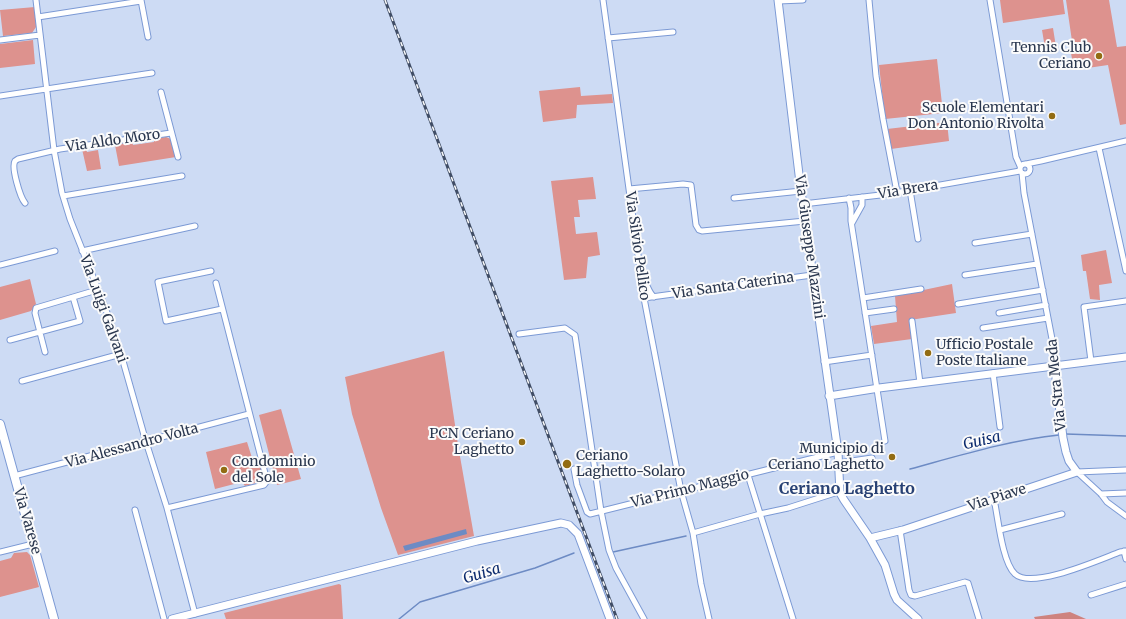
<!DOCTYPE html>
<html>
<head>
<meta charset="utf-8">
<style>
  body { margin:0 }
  canvas { display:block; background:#cddbf4 }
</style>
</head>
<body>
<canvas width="1126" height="619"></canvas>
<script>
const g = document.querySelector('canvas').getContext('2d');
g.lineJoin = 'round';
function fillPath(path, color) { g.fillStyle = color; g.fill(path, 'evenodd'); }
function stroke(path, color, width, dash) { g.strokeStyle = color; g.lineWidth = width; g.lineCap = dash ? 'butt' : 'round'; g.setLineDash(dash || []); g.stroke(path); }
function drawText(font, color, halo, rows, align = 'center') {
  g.font = font + ' Merriweather,serif'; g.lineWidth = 4; g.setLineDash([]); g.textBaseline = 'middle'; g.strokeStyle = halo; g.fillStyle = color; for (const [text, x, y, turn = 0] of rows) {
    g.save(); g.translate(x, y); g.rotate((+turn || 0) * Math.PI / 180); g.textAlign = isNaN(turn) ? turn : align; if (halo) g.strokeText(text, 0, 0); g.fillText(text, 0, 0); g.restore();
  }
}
fillPath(new Path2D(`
  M1000,0H1063L1065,14L1003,23Z
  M1066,0H1109L1117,47L1126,46V124L1120,125L1108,65L1074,70L1069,42L1072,41Z
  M35,7L36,27L32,33L3,36L0,10Z
  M1053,28L1056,47L1045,48L1042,30Z
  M33,40L35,64L0,68V44Z
  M937,59L943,113L885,119L879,65Z
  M580,87L581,96L612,94L613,103L577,105L576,118L543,122L539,91Z
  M947,122L949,141L891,149L887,129Z
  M166,137L171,139L176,157L119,166L115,145L132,142L133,145L154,142V139Z
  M82,149H86L87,152L98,150L101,169L87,171Z
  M593,177L596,199L578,200L580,217H574L576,234L597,232L600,255L588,257L586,278L564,280L551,181Z
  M1106,250L1112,283L1099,285L1100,300L1090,299L1086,271H1083L1081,255Z
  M30,279L36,304L31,311L0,320V287Z
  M952,284L956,313L910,320L912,339L874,344L871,326L897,322L895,296Z
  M444,351L458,445L474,536L398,555L381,508L352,414L345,377Z
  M281,409L301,479L277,485L259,415Z
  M247,442L253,461H260L265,479L263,481L245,486L242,482L215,489L206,452Z
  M27,552L30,555L39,587L0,597V561L11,558L14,553Z
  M339,584L341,585L343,619H226L224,613Z`), '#dd928e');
fillPath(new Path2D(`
  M1070,612L1086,619H1035L1034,617Z`), '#ce837f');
fillPath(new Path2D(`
  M466,529L467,534L405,551L403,546Z`), '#6d8bc4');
stroke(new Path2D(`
  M1066,434L1126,436
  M910,469C958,456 1010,440 1059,435
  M613,552L686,536
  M399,619L420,602L535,568L574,553`), '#6d8bc4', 1.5);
const street = new Path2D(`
  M36,0L54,150L62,193L70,219L105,307L121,354L146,442L167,508L195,614
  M141,0L148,37
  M603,0L644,298L681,491L693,533L701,584L709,619
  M869,0L876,76L883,119L897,192
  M990,0L1016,157L1020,166
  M778,1L803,0
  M38,17L141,1
  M608,38L673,32
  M0,40L40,35
  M161,92L178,157
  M0,96L152,73
  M1099,148L1126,271
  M1020 169a5 5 0 1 1 10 0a5 5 0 1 1-10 0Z
  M1026,164L1041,161L1126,141
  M1022,173L1024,193L1057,365
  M629,189L683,184L691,185L696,225L699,230L702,231L805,221
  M910,190L918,239
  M63,196L182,176
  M734,198L801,191
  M849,198L851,208V221L885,441
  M25,203C20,197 11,167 15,161L18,159L60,149L171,133
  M803,204L889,194L1020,171
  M852,223L862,205V197
  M975,243L1032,234
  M82,251L195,226
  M0,265L55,251
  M211,271L158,282L166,321L222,309
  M965,275L1037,264
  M642,279C648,284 648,292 654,297
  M644,298L812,275
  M863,298L921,289
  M958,304L1043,290
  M865,313L894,309
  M999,313L1046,305
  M912,321L920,383
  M983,328L1048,318
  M519,334L565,328L575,335L601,511L609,550L616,568L644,619
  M10,340L80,321L73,297
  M45,352L35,313L36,308L97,290
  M1091,361L1084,307L1126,301
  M824,362L872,355
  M993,373L1000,427
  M22,381L121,354
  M838,463L872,458
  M574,469L577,485L587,512L590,514L838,452
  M1077,472L1101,494L1107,502L1126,516
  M1077,472L1126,470
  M748,475L793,619
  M14,476L249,414
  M1101,494L1126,493
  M994,499C998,517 1002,562 1015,574C1032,590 1101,559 1120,552L1126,551
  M167,508L264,485L267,481L216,283
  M135,510L164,619
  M900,530L909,590L911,595L915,596L965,582L968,583L979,619
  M1000,530L1062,514
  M693,533L760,514L788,508L838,492L840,493
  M1124,551L1126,559
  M0,552L33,544
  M1091,595L1126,584`);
const secondary = new Path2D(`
  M778,0L801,191L838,452L840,493L844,500L870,538L885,565L894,594L897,600L918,619
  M829,396L879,388L1126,357
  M870,538L903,530L1077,472L1069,461L1066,452L1063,438L1055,370L1057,365
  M172,619L477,541L561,523L569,525L578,534L610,619`);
const primary = new Path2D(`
  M0,424L54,619`);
stroke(street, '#7c9ad5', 7);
stroke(secondary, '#7c9ad5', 9);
stroke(primary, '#7c9ad5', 10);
stroke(street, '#fff', 5);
stroke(secondary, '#fff', 7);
stroke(primary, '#fff', 8);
const rail = new Path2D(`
  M385,0L617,619`);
stroke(rail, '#404d65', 3);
stroke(rail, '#fbfbfb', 1.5, [4.5]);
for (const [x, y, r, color] of [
  [1099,56,4,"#926c13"],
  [1052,116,4,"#926c13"],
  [928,353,4,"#926c13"],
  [522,442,4,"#926c13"],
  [892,457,4,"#926c13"],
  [567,464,5,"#926c13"],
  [224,470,4,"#926c13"]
]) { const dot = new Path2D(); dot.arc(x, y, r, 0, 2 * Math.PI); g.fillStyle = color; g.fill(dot); stroke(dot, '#fbfbfb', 1.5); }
drawText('14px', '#2a374f', '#fbfbfb', [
  ["Tennis Club",1091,48],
  ["Ceriano",1091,64],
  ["Scuole Elementari",1044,108],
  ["Don Antonio Rivolta",1044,124],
  ["Ufficio Postale",936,345,"left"],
  ["Poste Italiane",936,361,"left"],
  ["PCN Ceriano",514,434],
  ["Laghetto",514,450],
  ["Municipio di",884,449],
  ["Ceriano Laghetto",884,465],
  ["Ceriano",576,456,"left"],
  ["Laghetto-Solaro",576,472,"left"],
  ["Condominio",232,462,"left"],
  ["del Sole",232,478,"left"]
], 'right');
drawText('14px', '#2a374f', '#fbfbfb', [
  ["Via Aldo Moro",113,141,-8],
  ["Via Brera",908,190,-9],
  ["Via Silvio Pellico",637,246,82],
  ["Via Giuseppe Mazzini",809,247,82],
  ["Via Santa Caterina",733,286,-8],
  ["Via Luigi Galvani",103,309,70],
  ["Via Stra Meda",1057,385,-96],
  ["Via Alessandro Volta",132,446,-15],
  ["Via Primo Maggio",690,489,-14],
  ["Via Piave",997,498,-18],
  ["Via Varese",27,521,74]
]);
drawText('italic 15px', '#0b2a6d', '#fbfbfb', [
  ["Guisa",982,441,-13],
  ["Guisa",482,574,-17]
]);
drawText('bold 16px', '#284174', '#fbfbfb', [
  ["Ceriano Laghetto",847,489]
]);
</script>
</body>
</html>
